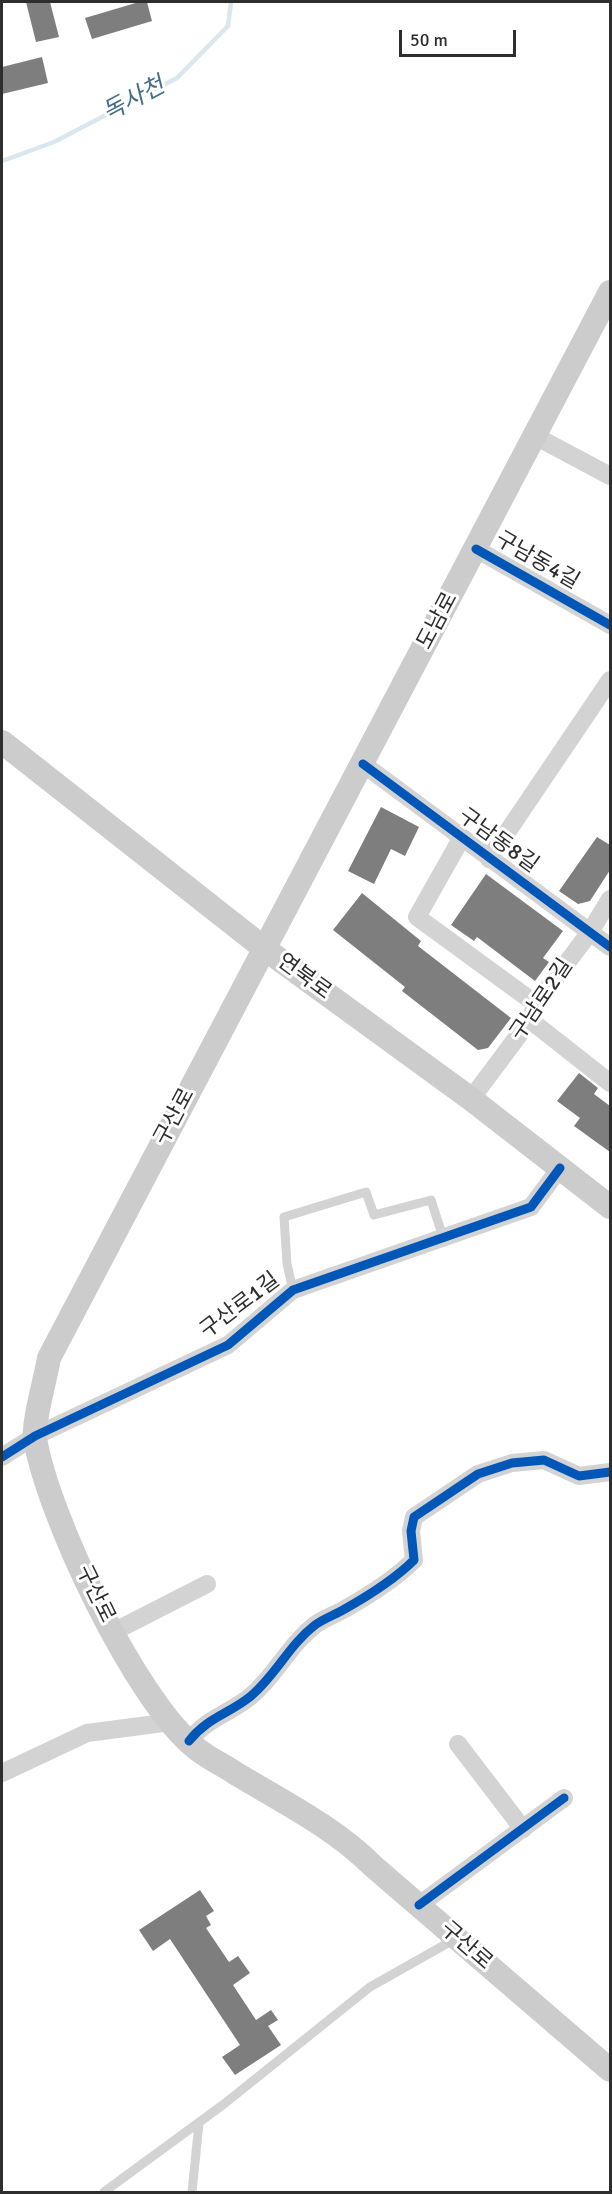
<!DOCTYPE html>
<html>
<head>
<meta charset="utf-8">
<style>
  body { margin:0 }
  #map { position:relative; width:612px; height:2194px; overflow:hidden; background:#fff; font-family:Signika,sans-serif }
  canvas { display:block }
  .frame { position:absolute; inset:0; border:3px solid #2e2e2e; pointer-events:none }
  .scale { position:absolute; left:399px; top:30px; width:117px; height:27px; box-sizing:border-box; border:3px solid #2e2e2e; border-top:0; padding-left:8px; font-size:18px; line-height:21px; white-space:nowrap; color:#2e2e2e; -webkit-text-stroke:4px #fff; paint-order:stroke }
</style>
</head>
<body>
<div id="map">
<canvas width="612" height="2194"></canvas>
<div class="frame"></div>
<div class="scale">50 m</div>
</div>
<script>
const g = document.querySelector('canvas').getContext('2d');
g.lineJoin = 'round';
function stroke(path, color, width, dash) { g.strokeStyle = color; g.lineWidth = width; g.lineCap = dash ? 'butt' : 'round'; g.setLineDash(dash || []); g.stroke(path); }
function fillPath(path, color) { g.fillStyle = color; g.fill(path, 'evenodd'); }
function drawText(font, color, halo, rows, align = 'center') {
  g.font = font + ' Signika,"Noto Sans KR",sans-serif'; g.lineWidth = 6; g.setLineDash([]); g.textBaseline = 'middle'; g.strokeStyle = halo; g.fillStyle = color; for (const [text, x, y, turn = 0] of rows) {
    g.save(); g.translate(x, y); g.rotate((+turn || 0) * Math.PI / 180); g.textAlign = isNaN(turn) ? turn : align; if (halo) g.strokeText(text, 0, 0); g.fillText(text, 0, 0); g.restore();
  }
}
stroke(new Path2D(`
  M2,161L54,142L177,78L228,26L231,2`), '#dbe7ef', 4.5);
fillPath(new Path2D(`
  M26,2H50L59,37L36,42Z
  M139,2H147L152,21L92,39L85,18Z
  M42,57L48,83L2,94V67Z
  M381,807L419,827L405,856L391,849L374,884L348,871Z
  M597,837L610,845V870L590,901L578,904L559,891Z
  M486,874L563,931L543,958L549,962L535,981L477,937L474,941L451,925Z
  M362,893L421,941L418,946L511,1018L488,1048L478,1050L402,991L405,987L333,930Z
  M579,1073L598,1088L594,1094L610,1106V1152L574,1126L580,1118L557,1101Z
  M200,1890L214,1911L206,1916L211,1925L206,1928L229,1962L238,1956L250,1973L233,1985L256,2020L271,2010L278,2020L268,2026L281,2045L235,2075L222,2057L240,2045L170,1939L153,1951L139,1930Z`), '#7e7e7e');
stroke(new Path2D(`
  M293,1290L287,1264L284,1217L366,1192L374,1215L431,1200L443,1237
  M104,2192L224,2104L370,1987L455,1939
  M192,2192L199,2123`), '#d3d3d3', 9);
stroke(new Path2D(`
  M535,436L610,476
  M476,549L610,625
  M363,764L610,947
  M461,839L417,917L536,1004
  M489,859L610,680
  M530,1020L610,1083
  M471,1099L530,1020L536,1004L590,932L610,899
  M2,1457L35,1436L228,1345L293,1290L531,1207L560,1168
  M113,1632L207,1584
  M189,1741C208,1717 229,1714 251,1696C276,1675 289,1645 315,1625C323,1619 334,1615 343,1610C368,1596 394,1580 414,1560L411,1531L414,1517L478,1474L512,1463L544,1460L579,1476L610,1472
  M458,1744L523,1829
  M2,1773L87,1733L171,1722
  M419,1905L564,1798`), '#d3d3d3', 18);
stroke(new Path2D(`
  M610,292L49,1358C46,1377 33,1421 35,1438C47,1514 136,1702 197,1749C208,1758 223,1765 235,1773C283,1802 334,1827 374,1867L610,2070
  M2,742L265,949L471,1099L610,1207`), '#ccc', 24);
stroke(new Path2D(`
  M476,549L610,625
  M363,764L610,947
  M2,1457L35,1436L228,1345L293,1290L531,1207L560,1168
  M189,1741C208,1717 229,1714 251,1696C276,1675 289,1645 315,1625C323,1619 334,1615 343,1610C368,1596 394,1580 414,1560L411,1531L414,1517L478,1474L512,1463L544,1460L579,1476L610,1472
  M419,1905L564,1798`), '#0057b8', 9);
drawText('22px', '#2e2e2e', '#fff', [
  ["구남동4길",537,561,30],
  ["도남로",438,621,-62],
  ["구남동8길",498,841,36],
  ["연북로",304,977,36],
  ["구남로2길",542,1000,-56],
  ["구산로",175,1117,-62],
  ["구산로1길",240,1306,-37],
  ["구산로",95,1594,64],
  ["구산로",466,1946,41]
]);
drawText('italic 24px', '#456e87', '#fff', [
  ["독사천",134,100,-28]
]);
</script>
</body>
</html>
